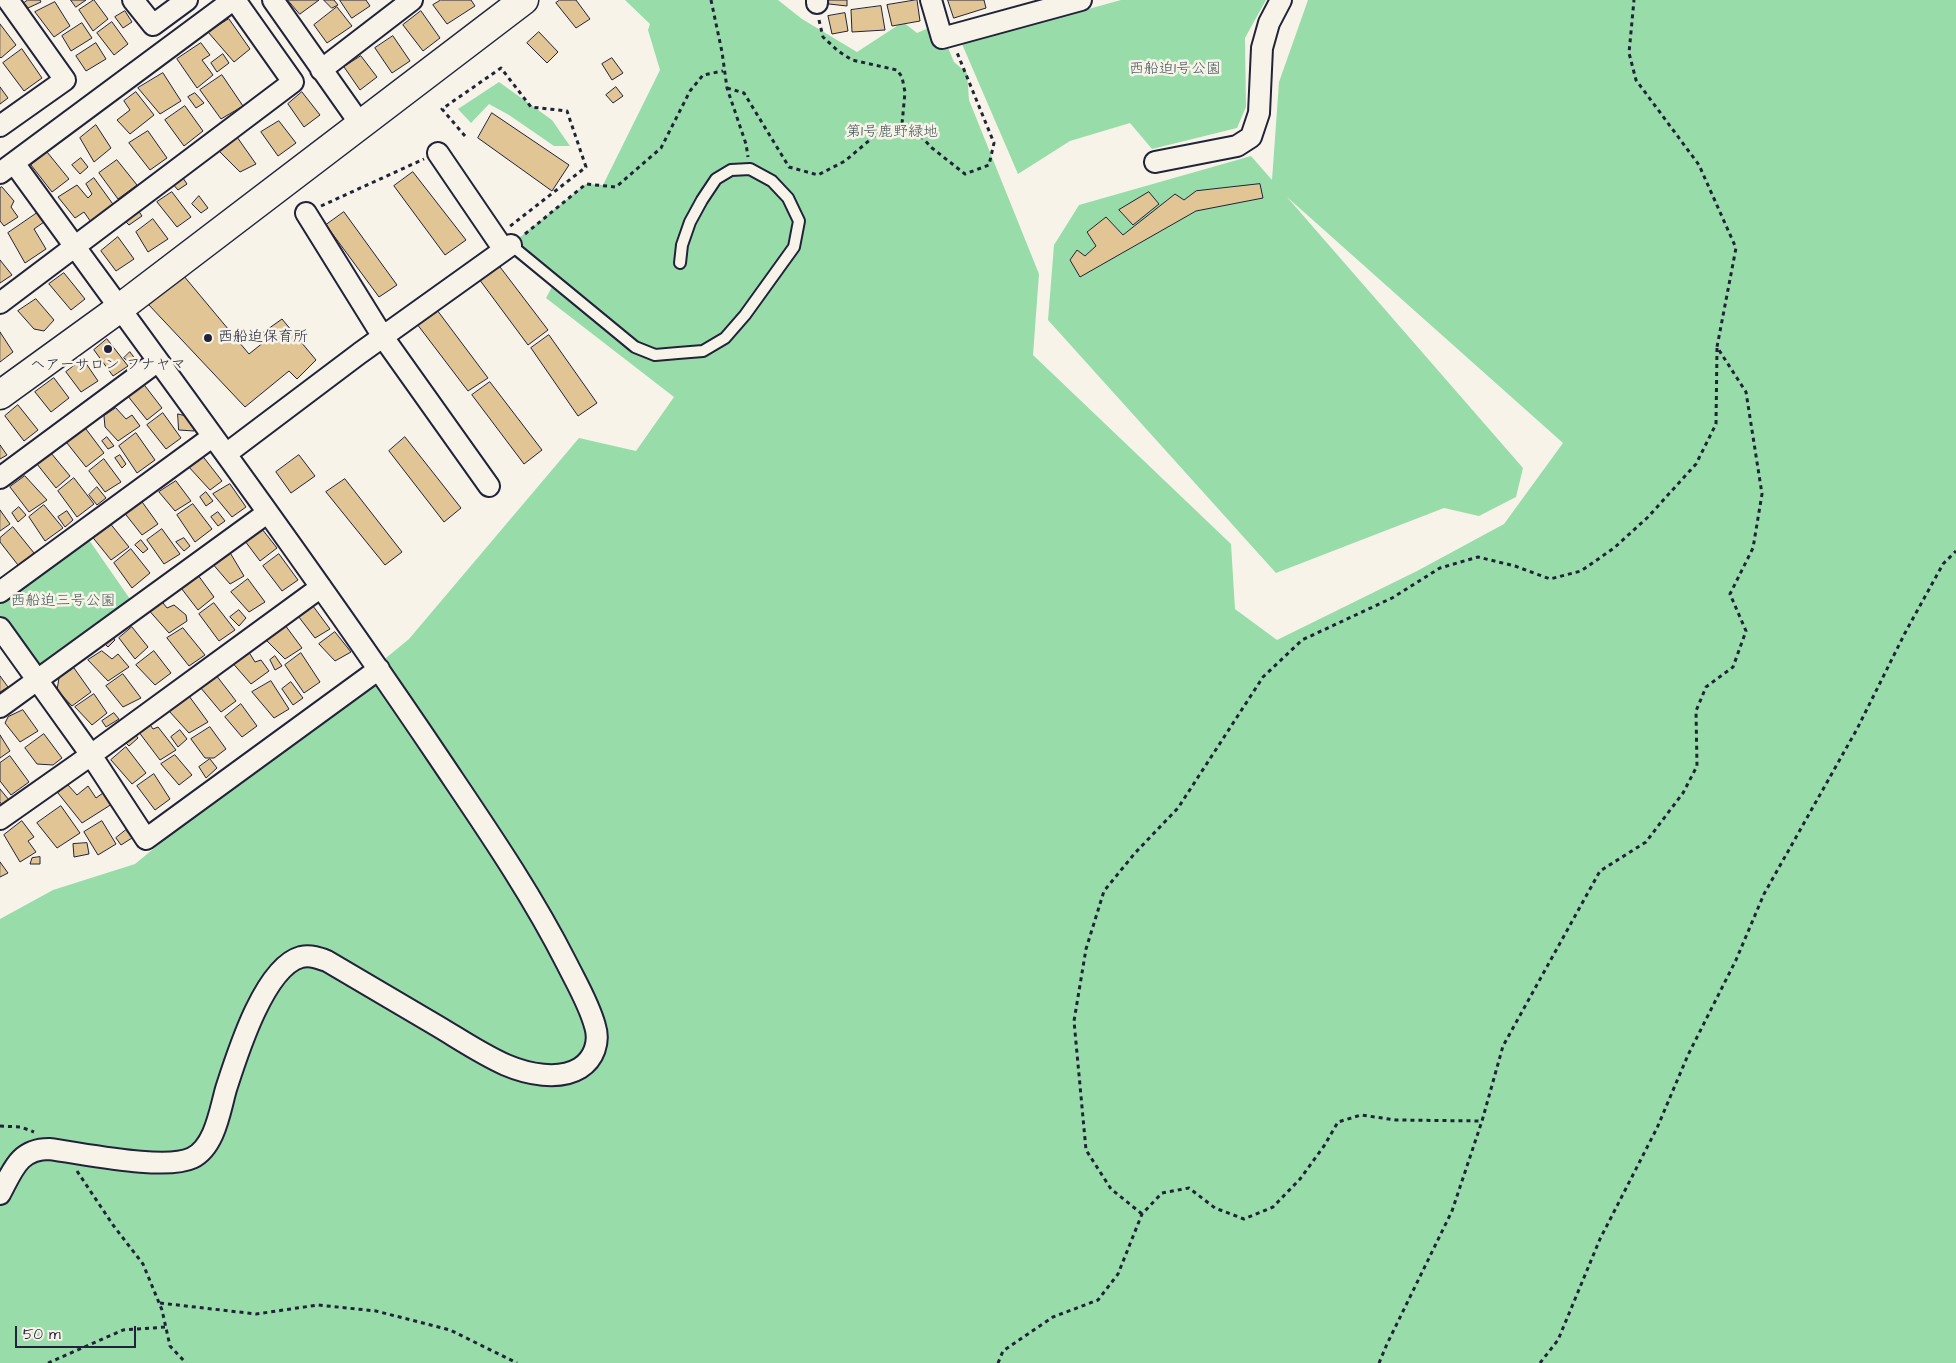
<!DOCTYPE html>
<html>
<head>
<meta charset="utf-8">
<style>
  body { margin:0 }
  #map { position:relative; width:1956px; height:1363px; overflow:hidden; background:#f7f3e8; font-family:"Architects Daughter",sans-serif }
  canvas { display:block }
  .scale { position:absolute; left:15px; top:1326px; width:121px; height:22px; box-sizing:border-box; border:2px solid #22223b; border-top:0; padding-left:6px; font-size:15px; line-height:18px; white-space:nowrap; color:#22223b; -webkit-text-stroke:4px #f7f3e8; paint-order:stroke }
</style>
</head>
<body>
<div id="map">
<canvas width="1956" height="1363"></canvas>
<div class="scale">50 m</div>
</div>
<script>
const g = document.querySelector('canvas').getContext('2d');
g.lineJoin = 'round';
function fillPath(path, color) { g.fillStyle = color; g.fill(path, 'evenodd'); }
function stroke(path, color, width, dash) { g.strokeStyle = color; g.lineWidth = width; g.lineCap = dash ? 'butt' : 'round'; g.setLineDash(dash || []); g.stroke(path); }
function drawText(font, color, halo, rows, align = 'center') {
  g.font = font + ' "Architects Daughter","Klee One",sans-serif'; g.lineWidth = 5; g.setLineDash([]); g.textBaseline = 'middle'; g.strokeStyle = halo; g.fillStyle = color; for (const [text, x, y, turn = 0] of rows) {
    g.save(); g.translate(x, y); g.rotate((+turn || 0) * Math.PI / 180); g.textAlign = isNaN(turn) ? turn : align; if (halo) g.strokeText(text, 0, 0); g.fillText(text, 0, 0); g.restore();
  }
}
fillPath(new Path2D(`
  M625,0H778L802,19L857,52L903,22L917,33L938,24L954,62L967,73L969,100L1039,274L1033,355L1231,544L1235,609L1277,640L1417,571L1504,524L1563,443L1287,197L1523,468L1516,497L1479,516L1444,508L1276,573L1048,320L1054,245L1079,205L1251,156L1272,180L1279,82L1308,0H1956V1363H0V919L53,890L135,864L409,639L579,438L636,451L674,397L546,298L553,285L504,250L586,184L603,185L660,70L648,30L650,24Z
  M1121,0H1266L1245,38L1246,107L1237,128L1152,149L1130,123L1070,141L1018,174L962,44Z
  M499,82L552,120L570,146H554L509,115L489,104L471,123L458,109Z
  M87,537L130,599L44,664L33,661L0,616V603Z`), '#98dda9');
const building = new Path2D(`
  M28,0H40L41,2L28,8L24,3Z
  M71,0H86L76,7Z
  M94,0L108,19L93,31L79,10Z
  M288,0H319L300,14Z
  M324,0H334L338,5L332,8Z
  M340,0H366L370,6L352,18Z
  M441,0H471L475,6L447,24L433,5Z
  M560,0H576L590,19L576,28L556,3Z
  M829,0H847V6L829,4Z
  M917,0L920,21L892,26L887,5Z
  M948,0H984L986,8L954,18Z
  M55,2L70,26L54,37L35,12Z
  M881,6L885,30L852,32L851,10Z
  M337,7L352,26L327,43L314,25Z
  M125,11L132,22L123,28L115,17Z
  M421,11L440,38L423,51L403,25Z
  M845,13L848,31L832,34L828,16Z
  M229,19L250,49L234,62L208,32Z
  M112,22L128,44L114,55L97,33Z
  M82,23L92,38L71,51L62,36Z
  M0,24L16,45L1,58L0,57Z
  M539,32L558,52L547,63L527,43Z
  M393,36L410,61L392,73L375,48Z
  M96,43L106,59L86,71L76,56Z
  M201,43L210,55L202,60L213,75L197,88L177,59Z
  M22,49L42,78L24,91L3,63Z
  M223,54L229,63L217,72L211,63Z
  M361,56L377,77L360,90L344,67Z
  M612,58L623,73L612,80L602,64Z
  M163,73L181,101L160,114L138,88Z
  M222,75L243,106L221,119L200,90Z
  M0,87L8,98L0,104Z
  M616,87L623,96L613,103L606,95Z
  M136,92L154,115L130,134L117,120L130,110L124,101Z
  M302,92L320,115L304,127L288,104Z
  M195,93L204,103L196,108L188,97Z
  M185,106L203,131L184,146L165,120Z
  M492,113L569,165L552,191L478,138Z
  M279,121L296,143L278,156L261,132Z
  M96,125L111,148L94,162L80,138Z
  M148,131L167,158L150,170L129,143Z
  M237,137L256,164L240,172L218,150Z
  M47,152L69,179L52,192L31,165Z
  M81,158L88,167L80,174L72,165Z
  M117,160L137,185L118,199L99,173Z
  M413,172L466,240L445,255L394,186Z
  M181,175L187,184L178,190L171,182Z
  M94,178L115,207L93,225L84,212L75,218L58,197L77,185L88,198L92,194L86,184Z
  M1260,184L1263,198L1196,211L1080,277L1070,260L1077,250L1085,256L1096,246L1087,232L1106,217L1123,235L1175,194L1184,200L1196,191Z
  M2,187L14,201L11,207L18,217L4,226L0,221V188Z
  M172,192L191,217L177,227L157,202Z
  M1149,192L1159,204L1133,225L1119,210Z
  M199,196L208,208L201,213L192,204Z
  M136,207L142,216L129,225L122,218Z
  M40,211L44,222L34,229L46,249L25,263L8,233Z
  M344,212L397,285L379,297L326,225Z
  M153,219L168,239L148,252L136,232Z
  M118,237L134,259L116,271L101,251Z
  M0,260L12,275L0,283Z
  M497,263L548,330L528,345L479,279Z
  M64,273L85,299L71,310L49,284Z
  M183,275L249,354L264,342L261,334L282,319L316,360L297,379L289,371L245,407L148,304Z
  M36,299L54,320L44,331L34,329L18,311Z
  M437,310L488,378L468,391L417,324Z
  M0,332L13,352L0,362Z
  M549,335L597,403L578,416L531,348Z
  M107,339L128,366L113,376L94,350Z
  M130,352L136,360L131,364L124,358Z
  M83,359L98,381L81,392L66,372Z
  M54,378L69,398L51,412L35,392Z
  M142,382L162,408L147,420L127,395Z
  M490,382L542,450L524,464L472,395Z
  M18,405L38,430L24,441L5,416Z
  M116,408L126,419L132,415L140,426L118,441L105,427L104,416Z
  M163,413L181,438L166,449L147,425Z
  M178,414L194,418V431L179,430Z
  M83,425L104,453L86,467L63,438Z
  M136,433L155,460L137,473L119,446Z
  M107,437L114,446L108,449L102,441Z
  M405,437L461,508L444,522L389,451Z
  M0,445L7,455L0,459Z
  M51,453L70,476L56,488L37,464Z
  M201,454L222,481L210,490L187,465Z
  M120,455L126,464L122,468L115,458Z
  M299,455L315,476L291,493L276,472Z
  M104,459L121,482L105,492L89,471Z
  M25,476L47,500L29,512L10,487Z
  M74,478L94,504L77,517L58,491Z
  M345,479L402,552L385,565L326,492Z
  M176,481L191,501L175,511L159,492Z
  M230,484L246,507L232,517L213,494Z
  M97,487L106,498L97,505L89,495Z
  M206,492L213,501L206,506L200,497Z
  M140,499L158,524L142,535L123,511Z
  M193,504L212,529L195,542L177,515Z
  M44,505L63,528L45,541L29,517Z
  M19,507L26,515L18,522L12,513Z
  M0,510L10,524L0,531Z
  M67,511L73,520L65,527L58,517Z
  M218,512L225,521L218,526L211,517Z
  M109,522L129,547L111,560L90,534Z
  M258,524L277,548L260,561L242,537Z
  M13,527L34,553L18,565L0,542V538Z
  M162,529L180,554L164,564L147,540Z
  M184,538L190,546L184,551L176,542Z
  M141,540L148,549L143,553L135,545Z
  M131,549L150,573L132,588L114,563Z
  M229,551L244,576L230,584L211,562Z
  M279,554L298,580L282,591L263,566Z
  M195,571L214,597L198,610L178,584Z
  M248,579L265,602L249,612L231,592Z
  M160,599L167,608L174,605L186,615L187,621L169,633L146,607Z
  M310,602L330,629L315,638L295,612Z
  M214,603L235,630L219,641L199,614Z
  M239,610L246,618L239,626L230,617Z
  M282,621L302,648L285,659L263,637Z
  M132,627L148,647L135,659L119,638Z
  M183,628L205,655L189,666L167,638Z
  M109,632L115,640L108,647L100,639Z
  M335,632L351,652L335,661L319,644Z
  M247,649L255,662L261,660L269,671L251,684L230,660Z
  M102,651L112,659L118,654L129,667L108,681L88,660Z
  M154,651L171,673L155,685L136,665Z
  M301,653L320,682L304,693L285,665Z
  M275,656L282,666L275,670L270,660Z
  M74,668L91,692L72,706L57,690L59,678Z
  M123,674L141,698L123,707L106,686Z
  M216,675L236,701L221,712L200,687Z
  M0,676L8,687L0,692Z
  M271,681L289,709L274,718L252,692Z
  M291,682L303,698L293,705L282,689Z
  M94,694L107,713L92,725L75,707Z
  M189,696L208,722L189,733L169,711Z
  M241,704L257,726L242,737L225,717Z
  M23,710L38,731L20,742L5,723L8,717Z
  M114,713L119,719L106,727L102,721Z
  M146,719L153,729L158,727L176,750L160,760L135,727Z
  M210,727L226,749L214,758H205L191,739Z
  M131,729L138,738L129,746L121,738Z
  M180,730L187,739L178,747L171,737Z
  M44,734L62,758L53,765L37,764L25,748Z
  M0,735L10,751L0,758Z
  M126,747L146,773L132,784L111,760Z
  M175,755L192,775L179,785L161,764Z
  M10,756L29,782L11,795L0,781V763Z
  M210,759L217,768L206,778L199,767Z
  M154,774L170,799L155,810L137,786Z
  M68,785L77,795L88,786L96,798L103,793L112,804L82,823L58,793Z
  M0,789L9,800L2,805L0,802Z
  M61,806L80,833L57,848L37,823Z
  M22,821L34,837L28,841L36,852L20,862L4,835Z
  M102,821L116,844L98,855L84,832Z
  M126,830L132,838L121,845L116,838Z
  M87,843L89,854L74,857L73,844Z
  M40,857V864H30L32,858Z
  M0,862L8,873L0,877Z`);
fillPath(building, '#e1c595');
stroke(building, '#22223b', 1);
const lane = new Path2D(`
  M511,245L635,347L655,355L678,353L703,351L725,338L745,315L794,247L799,221L788,198L772,181L750,169L731,170L716,179L702,200L690,222L682,245L680,263`);
const street = new Path2D(`
  M133,0L153,25L187,0
  M273,0L361,125
  M931,0L942,38L1081,0
  M817,3V0
  M321,70L412,0
  M0,126L65,80L8,0
  M438,153L504,250
  M1155,162L1237,146L1251,137L1259,113L1262,48L1269,23L1281,0
  M0,173L233,0
  M306,213L383,337L489,486
  M0,303L293,82L235,0
  M226,454L360,353L511,245
  M0,478L158,361
  M0,592L212,437
  M0,628L91,755L146,839L379,669
  M0,707L267,513
  M0,819L91,755L321,587
  M0,1194C13,1170 19,1149 49,1149C82,1153 165,1171 192,1158C215,1147 220,1110 226,1089C237,1055 264,967 301,957C311,955 319,958 327,961C363,982 399,1003 434,1024C458,1038 481,1054 506,1065C527,1074 559,1081 580,1068C594,1059 600,1042 595,1026C589,1004 577,984 567,964C530,891 484,825 439,758C303,556 157,360 14,163`);
const secondary = new Path2D(`
  M0,395L120,308L524,0`);
stroke(lane, '#22223b', 14);
stroke(street, '#22223b', 24);
stroke(secondary, '#22223b', 31);
stroke(new Path2D(`
  M711,0L722,52L727,88L746,144L748,157
  M819,20L823,37L838,51L852,60L897,70L902,77L905,92L902,124
  M727,88L744,93L789,167L818,175L845,161L878,133L902,124L914,129L932,148L965,174L989,165L994,143L956,50
  M465,136L442,109L501,68L531,107L567,111L586,167L509,227
  M321,206L424,159
  M525,234L586,184L616,187L661,148L690,91L703,75L723,71
  M0,1126L21,1127L34,1132
  M77,1171L113,1225L143,1264L162,1310L170,1346L186,1363
  M1142,1214L1111,1189L1086,1150L1074,1021L1086,949L1104,891L1135,853L1178,808L1263,677L1302,640L1392,598L1440,568L1478,557L1515,566L1550,579L1581,571L1614,548L1648,517L1696,464L1716,424L1717,348
  M160,1303L256,1314L318,1305L376,1311L450,1330L517,1363
  M48,1363L123,1330L166,1327
  M998,1363L1003,1351L1053,1317L1098,1300L1118,1274L1142,1214L1162,1193L1189,1188L1215,1208L1244,1219L1273,1207L1300,1179L1324,1146L1338,1122L1361,1115L1396,1120L1482,1121
  M1379,1363L1387,1344L1452,1211L1482,1121L1503,1046L1600,871L1646,842L1683,793L1697,766L1696,711L1706,687L1733,667L1746,631L1730,594L1753,548L1762,494L1746,392L1717,347L1736,248L1699,165L1636,80L1629,53L1634,0
  M1540,1363L1558,1340L1600,1239L1657,1128L1688,1055L1736,960L1764,894L1857,729L1905,633L1943,564L1956,551`), '#22223b', 3, [4, 4]);
stroke(lane, '#f7f3e8', 10);
stroke(street, '#f7f3e8', 20);
stroke(secondary, '#f7f3e8', 28);
for (const [x, y, r, color] of [
  [208,338,5,"#22223b"],
  [108,349,5,"#22223b"]
]) { const dot = new Path2D(); dot.arc(x, y, r, 0, 2 * Math.PI); g.fillStyle = color; g.fill(dot); stroke(dot, '#f7f3e8', 2); }
drawText('15px', '#455a5c', '#f7f3e8', [
  ["西船迫1号公園",1175,70],
  ["第1号鹿野緑地",892,133],
  ["西船迫三号公園",63,602]
]);
drawText('15px', '#22223b', '#f7f3e8', [
  ["西船迫保育所",218,338],
  ["ヘアーサロン フナヤマ",108,366,"center"]
], 'left');
</script>
</body>
</html>
